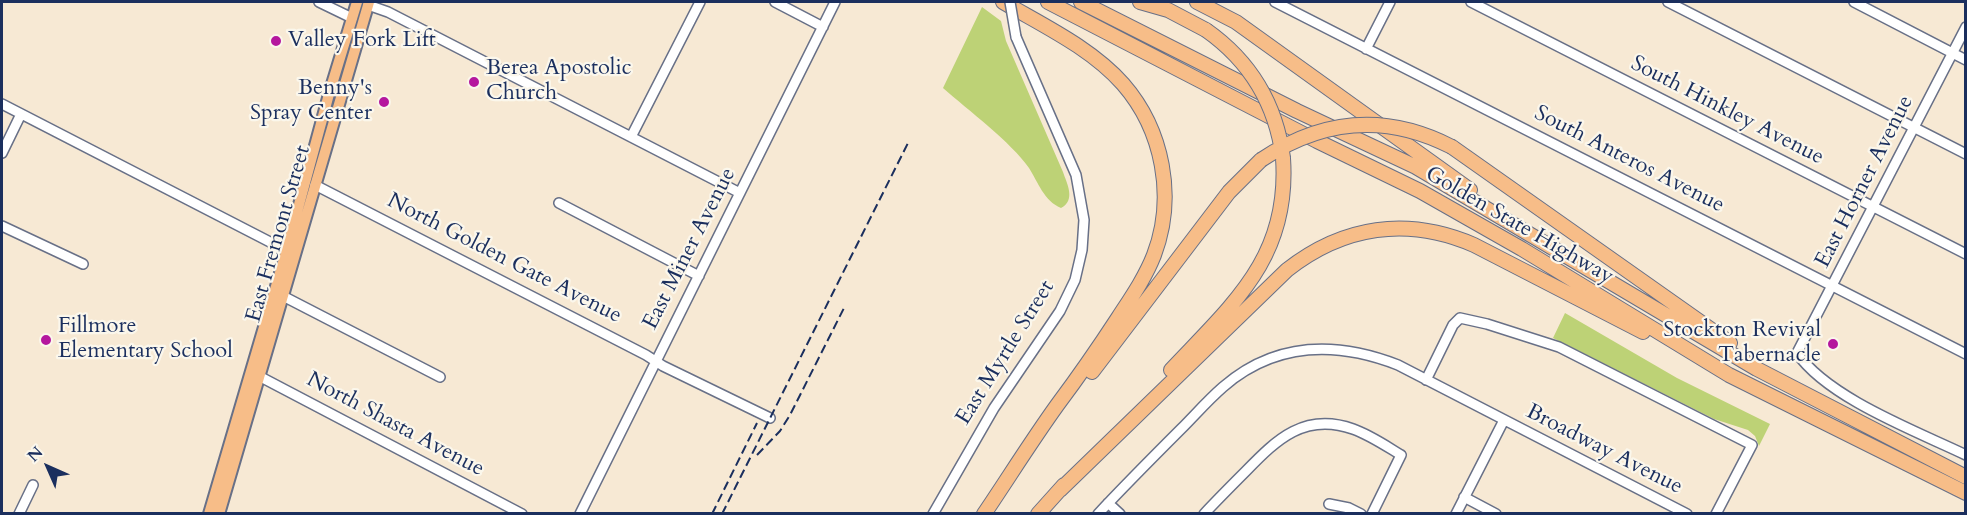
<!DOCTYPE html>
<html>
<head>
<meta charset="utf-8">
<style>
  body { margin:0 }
  #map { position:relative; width:1967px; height:515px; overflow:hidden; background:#f7e9d4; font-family:Cardo,serif }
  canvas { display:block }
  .frame { position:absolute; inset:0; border:3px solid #1b2f5e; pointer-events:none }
  .north { position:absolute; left:18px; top:437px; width:60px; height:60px; -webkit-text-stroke:4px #fbf7ec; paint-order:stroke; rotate:315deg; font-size:16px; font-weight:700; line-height:24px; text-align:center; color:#1b2f5e }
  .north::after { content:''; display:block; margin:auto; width:21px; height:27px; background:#1b2f5e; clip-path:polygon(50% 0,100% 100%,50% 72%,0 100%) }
</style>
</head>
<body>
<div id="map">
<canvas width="1967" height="515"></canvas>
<div class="frame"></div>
<div class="north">N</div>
</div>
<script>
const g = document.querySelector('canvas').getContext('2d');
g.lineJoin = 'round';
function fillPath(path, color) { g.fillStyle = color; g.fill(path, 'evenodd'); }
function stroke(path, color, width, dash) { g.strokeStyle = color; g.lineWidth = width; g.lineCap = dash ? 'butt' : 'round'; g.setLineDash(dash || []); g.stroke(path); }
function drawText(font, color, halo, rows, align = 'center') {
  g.font = font + ' Cardo,serif'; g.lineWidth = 4.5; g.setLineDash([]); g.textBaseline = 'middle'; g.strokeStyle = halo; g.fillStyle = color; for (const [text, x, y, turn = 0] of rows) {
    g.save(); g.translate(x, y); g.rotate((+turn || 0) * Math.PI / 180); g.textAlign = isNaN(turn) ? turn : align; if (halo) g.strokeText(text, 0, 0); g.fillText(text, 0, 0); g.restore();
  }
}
fillPath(new Path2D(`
  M982,7L1001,21L1006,41L1063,172C1067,184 1076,200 1061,208C1044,201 1038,182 1029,168C1011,142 968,110 943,88Z
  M1565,313L1677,378L1770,424L1759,446L1755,436L1748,430L1714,419L1553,338Z`), '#bdd276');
const minor = new Path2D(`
  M319,2L352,18
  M775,2L823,27
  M1275,2L1966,354
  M1471,2L1966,254
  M1668,2L1966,154
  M1854,2L1966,60
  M368,5L388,12L740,193
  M1966,27L1797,353C1828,398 1916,431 1966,455
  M1366,49L1390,2
  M2,104L270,242L293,251
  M631,137L700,2
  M2,153L21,114
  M315,185L646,355L663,366L770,418
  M559,203L699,276
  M2,226L83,264
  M277,293L440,377
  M255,374L522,514
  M1426,380L1453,325L1460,318L1487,324L1559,347L1752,445L1716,514
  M1464,497L1496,514
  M1108,503L1120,514
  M1329,504L1349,508L1361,514
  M19,514L33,485
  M580,514L835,2
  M933,514L994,408L1060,311L1075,280L1082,250L1084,220L1076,175L1016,37
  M1098,514C1125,485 1153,457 1181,429C1195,415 1208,400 1223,387C1275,342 1336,341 1398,365L1687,514
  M1204,514C1218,499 1232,485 1246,471C1277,439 1305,412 1353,429C1370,435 1386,446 1401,455L1372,514
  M1456,514L1504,420`);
const major = new Path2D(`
  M209,514L287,249L329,94L357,2
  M219,514L369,2`);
const highway = new Path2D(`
  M1048,2L1317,141L1420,191L1522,249L1729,375L1966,493
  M1081,2L1297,111L1416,167L1757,369L1966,477
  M1140,2L1168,10L1206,30
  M1197,2L1236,22L1470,190
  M1452,147L1730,343
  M1171,370C1234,303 1290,257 1283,158
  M1092,372L1229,192L1261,160
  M1060,490L1287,270C1343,226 1407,216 1474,245L1643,332
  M984,514C1009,477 1032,440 1058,404C1079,376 1099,347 1118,318C1131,298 1145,278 1154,255C1176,197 1163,130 1123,84C1091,48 1044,26 1003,2
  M1038,514L1064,485`);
stroke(minor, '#687087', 12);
stroke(major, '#687087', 14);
stroke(highway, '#687087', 16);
stroke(minor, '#fff', 9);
stroke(major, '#f7bd88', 10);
stroke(highway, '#f7bd88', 14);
stroke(new Path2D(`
  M757,455L780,431L790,415L845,306
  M712,514L757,423
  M722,514L909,141`), '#1b2f5e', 2, [9, 4.5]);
const minorBridge = new Path2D(`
  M1010,2L1016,37`);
const highwayBridge = new Path2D(`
  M1206,30C1250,61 1276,104 1283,158
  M1261,160C1322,119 1386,113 1452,147`);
stroke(minorBridge, '#687087', 12, []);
stroke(highwayBridge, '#687087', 16, []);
stroke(minorBridge, '#fff', 9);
stroke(highwayBridge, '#f7bd88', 14);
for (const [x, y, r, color] of [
  [276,41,6,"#b5179e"],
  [474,82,6,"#b5179e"],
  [384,102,6,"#b5179e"],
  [46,340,6,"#b5179e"],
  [1833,344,6,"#b5179e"]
]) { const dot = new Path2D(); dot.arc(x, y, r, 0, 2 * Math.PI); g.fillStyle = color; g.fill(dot); stroke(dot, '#fbf7ec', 2); }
drawText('22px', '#1b2f5e', '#fbf7ec', [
  ["Valley Fork Lift",288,41],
  ["Berea Apostolic",486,69],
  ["Church",486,94],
  ["Benny's",372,89,"right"],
  ["Spray Center",372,114,"right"],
  ["Fillmore",58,327],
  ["Elementary School",58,352],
  ["Stockton Revival",1821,331,"right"],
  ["Tabernacle",1821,356,"right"]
], 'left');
drawText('22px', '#1b2f5e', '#fbf7ec', [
  ["South Hinkley Avenue",1727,111,27],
  ["South Anteros Avenue",1629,160,27],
  ["East Horner Avenue",1865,182,-63],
  ["Golden State Highway",1519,226,30],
  ["East Fremont Street",279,234,-74],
  ["East Miner Avenue",690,249,-63],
  ["North Golden Gate Avenue",504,259,27],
  ["East Myrtle Street",1006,353,-58],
  ["North Shasta Avenue",395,425,28],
  ["Broadway Avenue",1604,450,27]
]);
</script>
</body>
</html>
